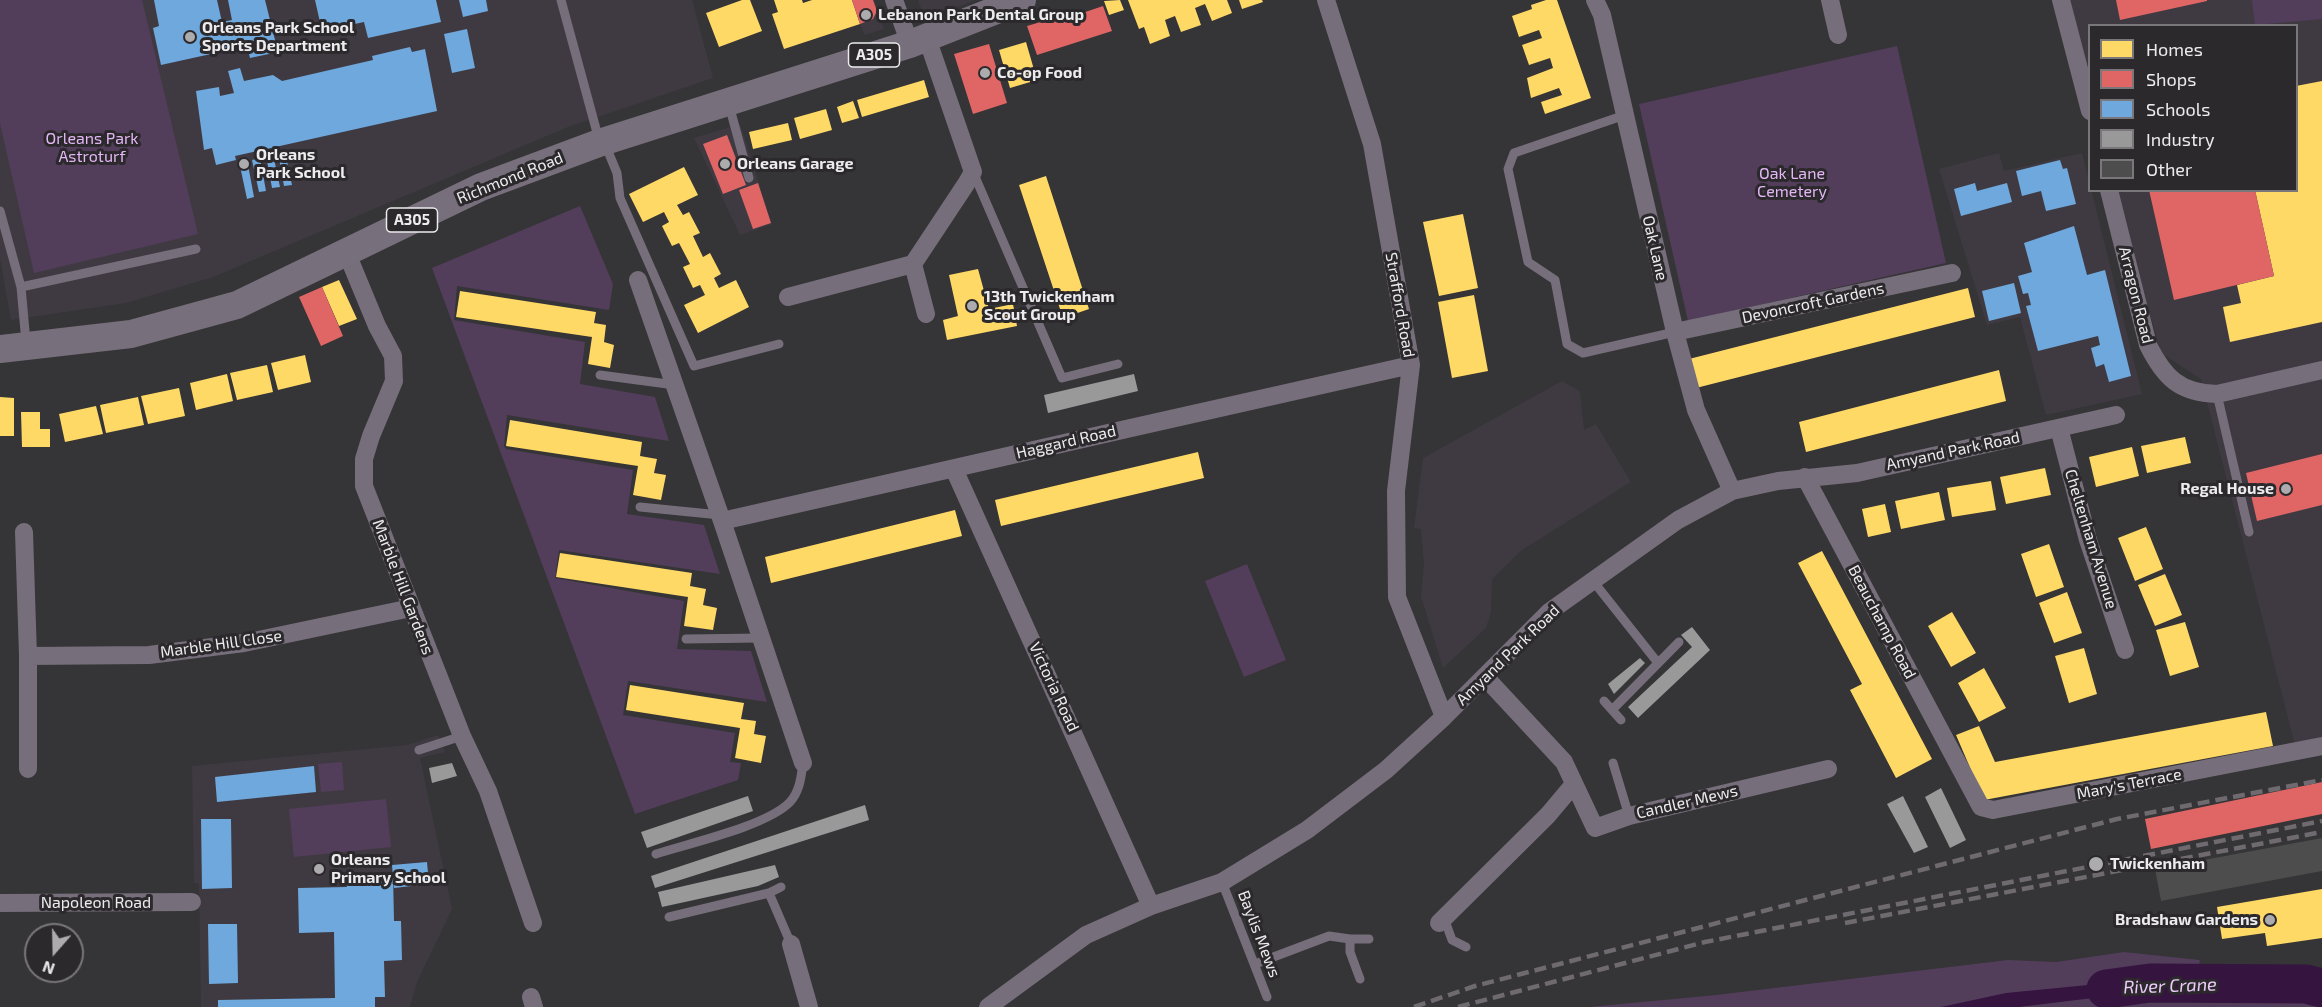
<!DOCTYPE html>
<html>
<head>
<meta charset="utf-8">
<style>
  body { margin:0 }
  #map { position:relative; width:2322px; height:1007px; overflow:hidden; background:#353436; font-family:"Exo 2",sans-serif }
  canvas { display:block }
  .legend { position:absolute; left:2088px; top:24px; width:210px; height:168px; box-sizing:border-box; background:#2c292d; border:2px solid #79777a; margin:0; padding:8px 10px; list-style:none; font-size:18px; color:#ecebed }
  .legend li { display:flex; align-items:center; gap:12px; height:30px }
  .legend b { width:30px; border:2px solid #79777a }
  .north { position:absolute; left:24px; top:923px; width:60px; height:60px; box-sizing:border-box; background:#2c292d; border:2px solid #79777a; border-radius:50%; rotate:200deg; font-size:16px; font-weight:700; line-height:24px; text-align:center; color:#ecebed }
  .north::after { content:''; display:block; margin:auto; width:21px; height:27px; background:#acabad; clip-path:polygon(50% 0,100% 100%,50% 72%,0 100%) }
</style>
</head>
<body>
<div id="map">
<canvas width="2322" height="1007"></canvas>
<ul class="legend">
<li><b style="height:16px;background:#ffd966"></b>Homes</li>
<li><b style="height:16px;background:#e06666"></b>Shops</li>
<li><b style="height:16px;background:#6fa8dc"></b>Schools</li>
<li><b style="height:16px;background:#999"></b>Industry</li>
<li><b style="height:16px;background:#4d4d4d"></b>Other</li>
</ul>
<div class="north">N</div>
</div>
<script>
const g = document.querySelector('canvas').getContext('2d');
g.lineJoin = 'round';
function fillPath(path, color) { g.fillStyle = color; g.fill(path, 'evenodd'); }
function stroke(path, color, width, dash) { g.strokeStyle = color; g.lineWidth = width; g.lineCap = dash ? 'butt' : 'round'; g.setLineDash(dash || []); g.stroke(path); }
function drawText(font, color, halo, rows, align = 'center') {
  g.font = font + ' "Exo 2",sans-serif'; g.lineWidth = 6; g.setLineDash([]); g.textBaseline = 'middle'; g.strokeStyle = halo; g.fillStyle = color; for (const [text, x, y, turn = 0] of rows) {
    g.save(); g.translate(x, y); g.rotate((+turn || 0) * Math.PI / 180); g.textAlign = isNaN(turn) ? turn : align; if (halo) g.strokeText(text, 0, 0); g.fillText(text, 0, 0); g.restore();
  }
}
fillPath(new Path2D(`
  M0,0H692L713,78L568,127L213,277L126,303L11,320L0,258Z
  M852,0H874L884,29L864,35Z
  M918,0H976L925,20Z
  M2069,0H2322V742L2295,745L2201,379L2161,353L2115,191L2296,190V26H2090L2089,90Z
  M740,124L772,224L740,235L694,138Z
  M1999,153L2004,171L2082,153L2142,394L2046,415L2020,317L1987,325L1939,169Z
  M1562,381L1580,391L1584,430L1596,424L1631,482L1522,550L1492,579L1491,612L1486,628L1443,668L1421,596L1424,564L1421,529L1414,528L1423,458Z
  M438,735L445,752L420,758L452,909L417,982L410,1007H201L199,884L194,883L192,766L407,745Z`), '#3f3a42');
fillPath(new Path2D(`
  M0,0H142L198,234L34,273L0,123Z
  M2252,0H2322V19L2255,25Z
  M1897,46L1946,263L1688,321L1639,104Z
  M580,206L613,284L609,310L457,286L454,320L585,342L580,384L655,397L669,441L507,415L504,446L506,449L633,470L627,514L704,525L720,574L559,550L555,578L684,601L677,649L751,651L767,702L628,681L623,715L735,733L730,762L741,763L738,780L635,814L432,268Z
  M1247,564L1286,660L1244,677L1205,581Z
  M342,762L344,790L321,792L318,764Z
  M386,799L391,847L294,857L289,809Z
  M2124,952L2200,960L2199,965L2322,977V1007H1589L1716,995L2008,960L2056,962Z`), '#523e5a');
fillPath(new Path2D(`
  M2160,978L2159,990L2019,1007H1941L2006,993Z`), '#351440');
fillPath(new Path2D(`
  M742,0H750L762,31L719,47L706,13Z
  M774,0H802L803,3L812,0H852L860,24L784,49L772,14L778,12Z
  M1120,0L1124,10L1109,15L1104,1Z
  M1128,0H1227L1232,13L1212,21L1205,4L1195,8L1201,25L1181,32L1175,16L1165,20L1170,36L1150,44L1144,27L1139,29Z
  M1239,0H1262L1263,2L1242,9Z
  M1546,0H1557L1591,98L1545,114L1541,102L1562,95L1559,88L1531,98L1527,78L1553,68L1550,58L1529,65L1522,45L1542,38L1539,30L1519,37L1512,16L1532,9L1531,5Z
  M1026,42L1037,80L1010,88L999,50Z
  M924,80L929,97L862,117L857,100Z
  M2322,81V322L2230,342L2223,307L2241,303L2237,285L2274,276L2255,190H2296V86Z
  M853,101L859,118L842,123L837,107Z
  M826,109L832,130L800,139L794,118Z
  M788,123L792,140L753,149L749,132Z
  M684,167L698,195L677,205L683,215L689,212L700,233L693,236L703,257L710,253L721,274L714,278L719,288L736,280L749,307L698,333L684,305L705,295L700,285L693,288L683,267L690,264L679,243L672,246L662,226L669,222L664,212L643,222L629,194Z
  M1046,176L1089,309L1063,318L1019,185Z
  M1463,214L1478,288L1439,296L1423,222Z
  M978,269L989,309L1013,304L1017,326L947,340L943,320L958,316L949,275Z
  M339,280L357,319L339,326L322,287Z
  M1968,288L1975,317L1696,388L1689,359Z
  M460,291L596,312L594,323L606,325L604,342L614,345L610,368L588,364L592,337L456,317Z
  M1474,295L1488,371L1452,378L1438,302Z
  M305,355L311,382L278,390L271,363Z
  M267,365L273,392L237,400L230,373Z
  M1999,370L2006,401L1806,452L1799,422Z
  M227,374L233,401L196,410L190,383Z
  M179,388L185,416L148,424L141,396Z
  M0,397L14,398V436H0Z
  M138,397L144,425L106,433L100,405Z
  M96,406L103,434L65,442L59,414Z
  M21,412H40V429H50V447H22Z
  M510,420L642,442L640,456L657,459L654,473L666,475L661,500L633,495L638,466L506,446Z
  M2185,437L2191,463L2147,473L2141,446Z
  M2132,447L2139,476L2096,487L2089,457Z
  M1198,452L1204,478L1001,526L995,500Z
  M2045,468L2051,495L2006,504L2000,477Z
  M1991,481L1996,510L1952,517L1947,488Z
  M1939,492L1945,520L1901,529L1895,501Z
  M1885,504L1891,532L1868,537L1862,509Z
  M955,510L962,536L771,583L765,557Z
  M2146,527L2163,569L2135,581L2118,538Z
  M2049,544L2064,587L2036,597L2021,554Z
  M1822,551L1932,759L1896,778L1850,690L1862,684L1798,563Z
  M560,553L692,573L690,586L706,589L703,605L717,608L713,630L684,626L688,597L556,577Z
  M2165,574L2182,615L2155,626L2138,585Z
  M2067,592L2082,633L2054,643L2039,603Z
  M1952,612L1976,653L1951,667L1928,626Z
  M2185,622L2199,667L2170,676L2156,630Z
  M2084,648L2097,694L2069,703L2055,656Z
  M1984,668L2006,708L1979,722L1958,683Z
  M630,685L744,703L741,719L756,721L754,734L766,736L761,763L735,758L740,728L626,710Z
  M2266,712L2273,746L1984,800L1956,735L1979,726L1995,762Z
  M2322,889V938L2267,946L2265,933L2222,939L2217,907Z`), '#ffd966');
fillPath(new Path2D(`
  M852,0H873L877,11L873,19L860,24Z
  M2116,0H2207V1L2120,20Z
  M1103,6L1112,31L1037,55L1027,26L1054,18L1056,22Z
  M989,44L1007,103L973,114L954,54Z
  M727,135L746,185L723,194L703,144Z
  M758,183L771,223L753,229L739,190Z
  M2149,190H2255L2274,276L2174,300Z
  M322,287L343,336L321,346L299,297Z
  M2322,454V505L2257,521L2246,473Z
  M2322,782V814L2151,849L2145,819Z`), '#e06666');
fillPath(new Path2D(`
  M154,0H217L222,22L232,20L228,0H265L278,52L250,58L246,42L228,46L229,50L161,65L153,28L159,26Z
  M315,0H436L441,22L368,38L364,22L322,31Z
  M459,0H486L488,11L463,17Z
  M467,29L475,68L452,73L444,34Z
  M410,47L412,52L425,49L437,111L235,156L236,160L216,165L212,148L204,150L196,91L219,87L220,96L234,93L228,71L240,68L244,81L273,75L282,81L373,60L372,56Z
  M285,152L292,185L284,186L278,153Z
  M273,154L280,187L272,188L266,155Z
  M260,158L266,191L259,192L252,160Z
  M2060,160L2063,169L2067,168L2076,204L2046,211L2041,191L2022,196L2016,171Z
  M248,165L254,197L247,199L240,166Z
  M1975,183L1977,191L2007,183L2012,202L1961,216L1954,189Z
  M2074,226L2087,275L2105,270L2131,376L2109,382L2104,364L2096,367L2091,348L2100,345L2098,336L2038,351L2026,306L2031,305L2028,293L2023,294L2018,276L2032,272L2024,243Z
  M2014,283L2021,313L1989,321L1982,291Z
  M314,766L316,792L217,802L215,777Z
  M201,819H231L232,888L202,889Z
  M427,862L429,884L394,888L392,865Z
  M393,875L394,921H401L402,960L384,961L385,997H375V1007H218V1000L335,998L334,932L299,933L298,888L347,887L346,877Z
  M208,924H237L238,983L209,984Z`), '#6fa8dc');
fillPath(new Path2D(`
  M1134,374L1138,391L1048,413L1044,395Z
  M1692,627L1710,650L1638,718L1628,707L1692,647L1681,635Z
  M1640,658L1645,663L1614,694L1608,684Z
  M452,763L457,776L432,783L429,768Z
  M1941,788L1966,840L1950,848L1925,797Z
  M748,796L753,811L647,848L641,832Z
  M1903,796L1928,847L1914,853L1887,804Z
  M865,805L869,820L655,888L651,876Z
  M775,865L779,877L758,886L662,907L658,892Z`), '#999');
stroke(new Path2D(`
  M2106,989L2150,983L2306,984L2322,988`), '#351440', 39);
fillPath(new Path2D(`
  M2322,838V871L2161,901L2155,869Z`), '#4d4d4d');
stroke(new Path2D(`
  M561,0L599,140
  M729,105L749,178
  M1625,115L1514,153L1508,169L1528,262L1555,280L1567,344L1583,353L1675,332
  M605,144L617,173L620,198L694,366L779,344
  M973,172L1062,378L1118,364
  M0,211L21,287L26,342
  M21,287L196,249
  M600,375L675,385
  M2217,394L2249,532
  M640,507L720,515
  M1593,581L1658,663
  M686,639L761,638
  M1604,701L1621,720
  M1612,710L1679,642
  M419,750L462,736
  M1613,763L1629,816
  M656,854C690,843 767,826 790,802C800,791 801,777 803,763
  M1222,882L1267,997
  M769,893L781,887
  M669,917L769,893L791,944
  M1444,918L1452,940L1466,947
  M1350,939H1369
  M1255,964L1329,936L1350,939V952L1360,979`), '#766e7a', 9);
stroke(new Path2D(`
  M894,0L910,44
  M1326,0L1372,144L1411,365L1396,491L1397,597L1444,717
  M1595,0L1602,15L1675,332L1696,410L1732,491
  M1830,0L1838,35
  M2061,0L2090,111
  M2109,190L2148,345C2164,377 2179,393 2217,394L2322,370
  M346,251L377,326L393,356L394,381L371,436L364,459V486L462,736L488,791L533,923
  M913,264L926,314
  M638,280L722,521
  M788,297L913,264L966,184L973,172L927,38
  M1675,332L1952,273
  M2059,428L2088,540L2125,650
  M954,469L1151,906
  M1805,477L1981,807L1993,810L2322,746
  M24,532L28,656L149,655L244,643L411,608
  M28,656V769
  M1485,677L1564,762L1595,828L1629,816L1828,769
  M803,763L722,521C952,469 1181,416 1411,365
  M0,903L192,902
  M1439,923L1548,815L1574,784
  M791,944L809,1007
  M531,997L534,1007
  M988,1007L1086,935L1151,906L1222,882L1307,830L1386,770L1444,717L1549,612L1678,520L1732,491L1778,481L1857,473L2116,415`), '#766e7a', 18);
stroke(new Path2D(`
  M0,349L131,334L237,305L481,187L599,143L910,44L1022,0`), '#776f7b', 28);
stroke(new Path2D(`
  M1845,923L2322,832
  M1414,1007L1475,986L2117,819L2322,780
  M1458,1007L1705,942L2322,821`), '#6e6a70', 4.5, [12, 6]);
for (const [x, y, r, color] of [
  [866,15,6,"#acabad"],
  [190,37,6,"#acabad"],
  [985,73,6,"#acabad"],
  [244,164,6,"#acabad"],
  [725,164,6,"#acabad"],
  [972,306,6,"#acabad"],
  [2286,489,6,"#acabad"],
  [2096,864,8,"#acabad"],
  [319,869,6,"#acabad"],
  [2270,920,6,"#acabad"]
]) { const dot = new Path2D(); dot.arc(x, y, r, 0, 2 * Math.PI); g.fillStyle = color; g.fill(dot); stroke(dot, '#2c292d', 2); }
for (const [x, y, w] of [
  [874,55,51],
  [412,220,51]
]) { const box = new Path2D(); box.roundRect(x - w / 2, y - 12, w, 24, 4.5); g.fillStyle = '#2c292d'; g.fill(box); stroke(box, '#ecebed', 1.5); }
drawText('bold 15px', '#ecebed', null, [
  ["A305",874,55],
  ["A305",412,220]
]);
drawText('bold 16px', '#ecebed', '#2c292d', [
  ["Lebanon Park Dental Group",878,15],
  ["Orleans Park School",202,28],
  ["Sports Department",202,46],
  ["Co-op Food",997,73],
  ["Orleans",256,155],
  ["Park School",256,173],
  ["Orleans Garage",737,164],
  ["13th Twickenham",984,297],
  ["Scout Group",984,315],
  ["Regal House",2274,489,"right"],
  ["Orleans",331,860],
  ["Primary School",331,878],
  ["Twickenham",2110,864],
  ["Bradshaw Gardens",2258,920,"right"]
], 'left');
drawText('16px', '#e3b6f5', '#2c292d', [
  ["Orleans Park",92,139],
  ["Astroturf",92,157],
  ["Oak Lane",1792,174],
  ["Cemetery",1792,192]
]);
drawText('16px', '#ecebed', '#2c292d', [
  ["Richmond Road",510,178,-22],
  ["Oak Lane",1655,248,77],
  ["Arragon Road",2136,295,76],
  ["Devoncroft Gardens",1813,303,-12],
  ["Strafford Road",1400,305,80],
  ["Haggard Road",1066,442,-13],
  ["Amyand Park Road",1953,451,-12],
  ["Cheltenham Avenue",2091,539,73],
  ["Marble Hill Gardens",403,587,69],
  ["Beauchamp Road",1882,622,62],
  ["Marble Hill Close",221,644,-8],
  ["Amyand Park Road",1508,655,-44],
  ["Victoria Road",1054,687,65],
  ["Mary's Terrace",2129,784,-11],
  ["Candler Mews",1687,802,-13],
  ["Napoleon Road",96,903],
  ["Baylis Mews",1259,934,69]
]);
drawText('italic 18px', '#edcbfb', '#2c292d', [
  ["River Crane",2170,986,-2]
]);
</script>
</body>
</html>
